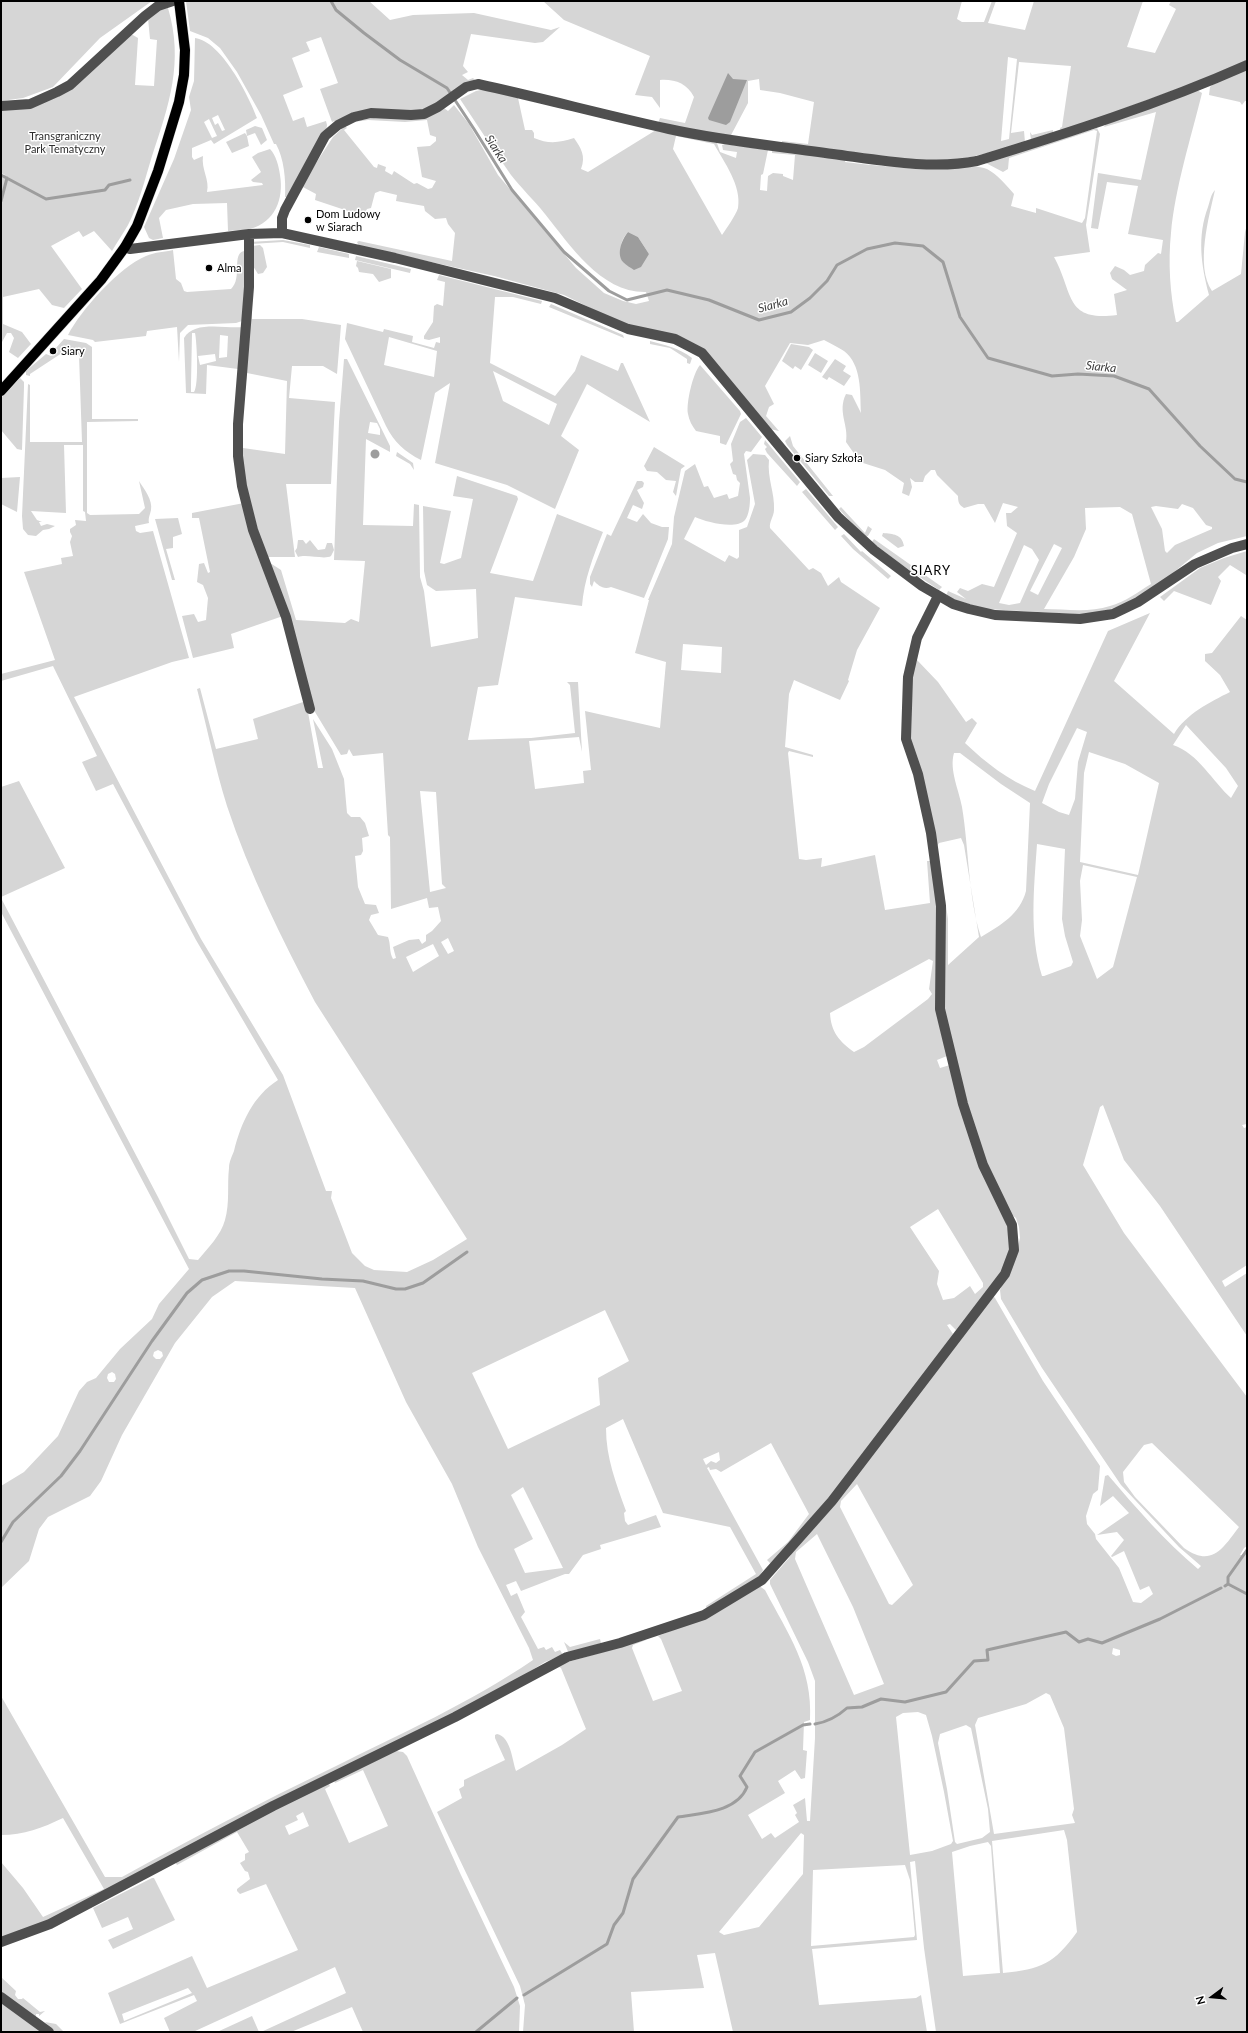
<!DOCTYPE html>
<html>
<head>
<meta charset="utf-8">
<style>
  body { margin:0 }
  #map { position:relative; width:1248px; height:2033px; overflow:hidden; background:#fff; font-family:Lato,sans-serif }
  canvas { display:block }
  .frame { position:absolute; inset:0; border:2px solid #000; pointer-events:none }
  .north { position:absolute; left:1192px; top:1977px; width:40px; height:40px; -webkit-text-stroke:3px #fff; paint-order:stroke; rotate:254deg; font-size:11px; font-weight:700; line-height:16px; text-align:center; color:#000 }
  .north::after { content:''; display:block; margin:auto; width:14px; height:18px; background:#000; clip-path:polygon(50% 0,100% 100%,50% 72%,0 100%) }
</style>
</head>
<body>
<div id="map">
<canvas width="1248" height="2033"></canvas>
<div class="frame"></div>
<div class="north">N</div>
</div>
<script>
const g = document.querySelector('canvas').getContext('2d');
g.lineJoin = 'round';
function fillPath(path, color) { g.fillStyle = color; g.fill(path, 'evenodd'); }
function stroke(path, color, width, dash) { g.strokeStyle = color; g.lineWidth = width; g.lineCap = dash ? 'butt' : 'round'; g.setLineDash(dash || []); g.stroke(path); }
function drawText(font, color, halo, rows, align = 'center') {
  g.font = font + ' Lato,sans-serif'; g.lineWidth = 3; g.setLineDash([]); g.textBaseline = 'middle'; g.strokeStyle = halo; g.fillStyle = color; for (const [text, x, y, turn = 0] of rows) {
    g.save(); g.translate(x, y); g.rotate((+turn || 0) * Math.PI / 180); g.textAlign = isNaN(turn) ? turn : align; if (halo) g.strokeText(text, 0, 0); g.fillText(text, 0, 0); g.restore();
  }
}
fillPath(new Path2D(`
  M1,1H152L100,38L53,87L23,98L1,101Z
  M186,1H369L390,20L413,15L474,13L551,30L560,27L543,42L535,43L471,34L463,66L468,72L462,75L468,80L473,78L475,80L436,104L419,111L347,116L332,122L320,89L338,83L321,37L306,42L310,51L292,58L303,87L283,95L293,121L304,117L307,127L326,121L327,125L326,132L287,197H285C286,179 284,159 276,144H274L261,115L237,72L220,48L208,38L190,31Z
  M543,1H962L957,19L962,22H984L992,1H996L988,23L1025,30L1034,1H1143L1127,47L1155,53L1176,9L1169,5L1171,1H1247V63L1061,132L1060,128L1062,127L1071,66L1019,62L1011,133L1024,131L1025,142L1021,145L954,161L915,160L782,144V141L808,144L814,102L780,93L760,90L759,79L748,81V103L730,137L658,123L660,118L685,123L694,97C687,83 674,79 660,80V108L652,97L635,95L650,56L564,20ZM1008,57L1017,59L1009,139L1001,141Z
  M168,8C184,62 169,105 152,156C145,179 139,204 128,225C123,234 117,242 112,251L94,231L83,237L79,231L51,246L82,289L64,308L52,305L39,289L3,297V324L22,332L31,344L18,358L9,352L14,338L11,333H7L2,342L1,341V177L5,175L1,173V109L57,97L131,34L138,38L135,85L154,86L157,40L150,39L148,18L159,9Z
  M195,38C221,41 249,96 257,118L214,144L211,140L192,148V157L194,160L203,156C201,169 210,180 207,192L263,185L262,183L253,182L251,180L261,172L252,157L258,153L270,149C276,155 279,167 280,175C284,199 275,222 250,229C243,231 235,230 228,231L227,203L193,204L166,210L159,218L163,238L153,240L149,238L144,227L174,159L191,110L189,97L194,81ZM218,115L225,130L222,131L218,123L215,125L212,118ZM209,119L217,136L212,138L204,122Z
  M1247,69V101H1245L1242,105L1240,102L1209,95L1210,87L1214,83Z
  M485,89L518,98L525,130H532L534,133V138C548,144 559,143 574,138C581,148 586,156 581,169L588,172L656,130L717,143L720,152L736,158L737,152L723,150L722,145L725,144L768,150L763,174L761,175L760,190L767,191L768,176L773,173L783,174V176L793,180L795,155L772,153V150L845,158V162C876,166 907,168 938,169C950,169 976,164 987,169C997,174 1006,185 1014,194L1011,206L1036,213V208L1082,223L1085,218L1097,131L1094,130L1009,158L1008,169L1003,172L984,162L1097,128L1100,134L1086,225L1090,252L1054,257C1074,293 1064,322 1117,315L1114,294L1127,290L1112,279L1110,273L1115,266L1124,270L1130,275L1144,271L1145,265L1158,253L1161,254L1163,240L1128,234L1138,186L1107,182L1098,229L1091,228L1098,173L1141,180L1156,112L1104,127L1107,122L1197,90L1202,93C1191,138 1175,188 1171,233C1168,262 1170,294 1176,322H1178L1209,295C1201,264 1197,237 1208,207C1210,201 1211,194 1215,190C1209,217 1195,266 1212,291L1241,274L1245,232L1247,225V536L1218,543L1197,553L1156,587L1128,603L1093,615L986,609L958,601L946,596L948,591L966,599L957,592L960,588L968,591L982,584L994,587L1017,533L1007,526L1006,513H1011L1018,507L1003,503L995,523L984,504H978L964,508C959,505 958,502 958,496L937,475L935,470H931L925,476L923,482H915L910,478L912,487L909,496L902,493L904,483L885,470L860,462L846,442C849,425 837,412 846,394L852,395L861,413C860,392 862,365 844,351C838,347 831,344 824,340L808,345L790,343L765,386L774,404L769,407L766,416L779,431L770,429L703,352L623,324L564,295L494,276L359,246L357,242L359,241L452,261L455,233L448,224L446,218L435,219L425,211L424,206L396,201L397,195L380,191L375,193L371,208L367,209L365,213L348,211L315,200L316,194L301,186L333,137L345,126L347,128L344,130L374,167L377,168L378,164L386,167L385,171L392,175L394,171L414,184L417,183L428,189L432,188L436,181L422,177L417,147L430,146L436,141V137L430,135L427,120L405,122L368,120L354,122L353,121L444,108L448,111L454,105L469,124L498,175L576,268L604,293L623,301L636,304L649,301L646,292C601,293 570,245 545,214C534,200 521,188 511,175C493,150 477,124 460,99L476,91ZM676,136L714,144C724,162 742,186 738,208C736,215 726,229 722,235L673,149ZM628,232L638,237L649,254L623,262C619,251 620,240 628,232ZM1182,504L1193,508L1206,525L1212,527V529L1175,545L1167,553L1165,551L1162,529L1151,507L1156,506L1178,509ZM1120,507L1132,514L1151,584C1138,592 1125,602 1110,606C1089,613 1065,609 1044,609L1074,557L1086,529L1085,508ZM1054,544L1062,548L1038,595L1030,591ZM1024,545L1032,549L1039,560L1020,603L1009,605L999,603Z
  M255,126L262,128L267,140L261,145L255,133L247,136L249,146L232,153L226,142L245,133L247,136L246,130Z
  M1053,130V133L1031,140L1030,132L1032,135Z
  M283,240L310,245V248L283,242L251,244L249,242Z
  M260,245L263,248L267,267L263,273L258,274L253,266L252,246Z
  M319,247L349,254V258L317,252Z
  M173,250L176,279L181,283L184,291L187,292L231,289C243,278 231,254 244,251L246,267L242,321L236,323L188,325L180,333L179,362L177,327L147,331L146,336L95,342L93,340L68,335C81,310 119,267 146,256C155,252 165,252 173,250Z
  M356,256L411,269L410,273L355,260Z
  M357,261L391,269V278L379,282L373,274L359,272L358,268L356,266Z
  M439,275L542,301L541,304L513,297H495L490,363L555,396L575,371L581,355L618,371L621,363H623L650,422L587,384L561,436L579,450L555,509L507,485L435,463L450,383L435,393L421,460C405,452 394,442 386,426L345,339L347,323L383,332L384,329L413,336L412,342L434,348L436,342L440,343V337L429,340L424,339V336L433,322L434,306L437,304L443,306L445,282L437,280ZM389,337L437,351L434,377L384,365ZM493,371L557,404L549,425L503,401Z
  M252,278V319H302L341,325L337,374L323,366H292L289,398L335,402L331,484H286L295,557H266L244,484L240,400ZM247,373L287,381L285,454L243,448V405Z
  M551,304L623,335L624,338L549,307Z
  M243,327L238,369L207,365L206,394L186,393L184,338C194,320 226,329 243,327ZM192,333H195C197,342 199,386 194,392H191V384ZM220,335L228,336L227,357L219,358ZM215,354L216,361L200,365L198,356Z
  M64,339L86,343L92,347V419H138V421L87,422V513L90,515L139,514L145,508L139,481C144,489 153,500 151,510C150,515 148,518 149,523L135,526L136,531L140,533L153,531L189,658L172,662L74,697L201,939L283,1075L326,1191H332L331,1198L352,1253L365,1266L374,1270L407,1272L433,1260L467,1239L315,1002C282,939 249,873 227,806C215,768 207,727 197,689L200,688L216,749L258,739L253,719L306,701L318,768H323L313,719L332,749L344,779L347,813L351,817H360L365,823L369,836L362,838L363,851L361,855L355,856L358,887L365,904L376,905L379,913L371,915L369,920L378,935L388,937C391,945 389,952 393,959L396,958L393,947L409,940L419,939L422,944L426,941V935L432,931L441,921L438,907L429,908L427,898L391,909L390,837L388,835L383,753L353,756L349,749L347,754L341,755L315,712L267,561L281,570L296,620L345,623L351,619L359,622L365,561L334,560L339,422L344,359H347L390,446V452L366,439L363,525L413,526L414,504L419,505L420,577L424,591L431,647L478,638L476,589L436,591L427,585L424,571L423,506L451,511L440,563L444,564L461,558L473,499L453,496L457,476L517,496L518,499L490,573L533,581L557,514L603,532C593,557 584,580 582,606L515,597L498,685L478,687L468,740L531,738L575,733L570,685L567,682H578L582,752L579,737L529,741L535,789L584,783L583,771L591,770L585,711L660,728L666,662L635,653L649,600H648L672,544L674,517L685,471L695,464L704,487L708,486L714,498L727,494L729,499L738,496L740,483L737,480L736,475L733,474L730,464L733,461L731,444L740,422L746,418L762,437L751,452L746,451L744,454L750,498C750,505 749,515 745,520C736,530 706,522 695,517L684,539L725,562L729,555L737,559L739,557V530L747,527L755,504L747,460L753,454L765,455L769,460C767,478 775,493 774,510C774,516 769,522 770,528L809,570L813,568L821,573L828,586L839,577L841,582L880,608L857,650L848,680L849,681L840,700L794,680L789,694L785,747L813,755V757L789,751L788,753L799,859L806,860L822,858L821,867L875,855L885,910L930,903L927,861H932L937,900L947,1056L937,1060L940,1068L950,1065L1004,1216L1012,1244L1005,1267L956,1330L950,1324L947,1325L953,1334L850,1474L773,1566L767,1560L788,1542L809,1514L771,1443L721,1472L716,1469L710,1470L709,1467L707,1468L763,1570L759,1577L707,1610L706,1606L756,1574L730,1527L663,1513L623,1419L606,1428C606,1458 616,1483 626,1511L624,1513L625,1521L628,1525L656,1515L661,1527L600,1545L601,1549L583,1555L569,1574H565L521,1591L516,1581L506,1585L511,1596L517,1593L525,1612L521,1617L538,1649L544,1647L546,1650L552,1647L555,1652L560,1650L563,1655L545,1662L503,1688L45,1922L1,1939V1862L23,1888L43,1917L104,1889L63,1818C42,1828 24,1835 1,1835V1696L105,1877H122C191,1839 261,1802 332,1768C400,1734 470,1703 533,1660L529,1648L478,1547L452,1484L406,1402L355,1288L235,1281L212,1297L175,1343L122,1435L101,1481L90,1496L48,1517L39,1529L29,1561L1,1588V1486L24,1472L58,1436L79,1391L87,1382L96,1378L120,1349L152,1319L159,1304L189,1269L1,912V898L158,1197L189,1259L198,1260C208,1248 221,1235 225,1220C230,1203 227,1185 229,1168C229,1162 232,1156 234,1151C241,1123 253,1096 278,1080L196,940L113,784L96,791L82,762L97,756L53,666L1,681V674L55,660L24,572L62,564L61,558L73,556L70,542L72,536L70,532V529L76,525L75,520L86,521L85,512L83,511V445H64L66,513L31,511L37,520L42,522H39L41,526L47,524L55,526L49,529L43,530L36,536L28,535L23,529L22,516L28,384L30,385V442H82L79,355L75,350L65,351L30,374V376L26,375V371L46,354L51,356L57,351L55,349ZM370,422L377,423L380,429V435L368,433ZM683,644L722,647L721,673L681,670ZM420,791L436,792L442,884L446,888L430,892ZM448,938L454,951L448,954L441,942ZM433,944L439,956L413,972L406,957ZM929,959L933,961L929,989L932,994L928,999L864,1047L854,1052C839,1041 831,1032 830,1013ZM938,1209L983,1283V1287L975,1294L970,1286L954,1298L943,1300L937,1284L939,1271L910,1227ZM605,1310L629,1361L598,1378L600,1405L508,1449L472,1373ZM158,1350L162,1352L163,1356L160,1359H156L153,1356L154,1352ZM112,1372L115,1374L116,1379L114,1382H109L107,1378L108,1374ZM719,1452L720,1460L716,1463L711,1461L706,1465L703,1459ZM523,1487L563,1568L525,1573L514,1549L533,1539L511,1495Z
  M650,341C665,345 679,348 692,358L690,364L687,363V359L670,348L650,344Z
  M791,344L809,347L813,350L801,370L795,366L793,369L782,361Z
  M815,353L828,361L821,373L808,365Z
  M835,359L846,366L843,371L851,376L844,386L829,377L827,380L822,377Z
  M700,365L740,411L741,414L726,445L720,443V436L696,431C692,426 689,420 688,414C686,403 693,373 700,365Z
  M20,378L24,382V387L22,450L17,449L1,430V398Z
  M790,436L793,446L833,496H829L787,445L785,441Z
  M765,440L800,482L797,486L767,453L765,449L767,447L764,444Z
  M654,447L685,466L681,469L676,496L673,492L676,481L666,480L657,472L647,471L644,466Z
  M397,452L413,463L414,470L410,464L396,456Z
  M20,477L17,512L1,504V478Z
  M637,481H642L644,483L643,487L637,490L644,503L642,509L633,505L627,518L637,522L643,514L651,523L662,527H669L668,539L644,598L611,587C603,590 598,585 594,581L592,587L590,584V577L607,534L611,536Z
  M806,489L838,527L835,530L802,492Z
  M244,503L283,616L231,634L234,648L193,658L182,616L194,614L198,622L206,620L208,598L203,585L197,582L199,564L204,563L208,573L210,572L199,518H192V513Z
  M841,507L865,533L868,526L872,529L868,536L864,537L839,509Z
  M178,518L182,534L173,537V548L166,549L175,580H172L155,519Z
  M883,533C893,534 902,534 904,546L898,548L882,536Z
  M844,534L861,552L862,551L891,576L888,579L853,549L841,536Z
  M874,539L942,587L939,590L899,563L872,542Z
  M298,540H303L306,544L310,540L318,550L325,549L327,543H332L334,550L331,556C325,560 307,554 298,557L295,551L297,548Z
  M1247,551L1246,575L1230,565L1218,577L1221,581L1211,605L1174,591L1164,601L1160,597L1200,568L1224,558Z
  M1150,613L1114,681L1174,734C1186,714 1210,702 1230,692L1220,675L1205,661V654L1212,653L1241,616L1247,620V1124L1242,1125L1244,1128L1247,1127V1265L1222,1281L1225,1287L1247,1273V1336L1160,1206L1124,1160L1103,1105L1100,1107L1083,1165L1124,1233L1247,1397V1546L1244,1548L1240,1555H1242L1247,1549V2032H936L924,1948L915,1861L910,1862L917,1940L812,1949L819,2005L916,1998L921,1995L927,2032H733L715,1953L697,1955L704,1988L631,1992L634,2032H523L525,2005L520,1986L437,1812L462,1798L459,1789L464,1786V1780L505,1760L495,1738V1735L497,1734C511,1737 512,1760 516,1771L562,1745L586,1729L561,1668L559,1667L549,1672L554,1666L645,1640H646L633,1645L632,1648L653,1701L682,1691L661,1639L658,1636L701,1619L758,1585L765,1590C788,1634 813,1668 810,1720L804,1722L803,1750L807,1751L805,1778L801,1779L795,1770L778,1781L785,1793L748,1815L762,1839L771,1833L775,1838L799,1822L795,1815L797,1813L793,1805L805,1798L807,1821H810L815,1738V1681L808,1662L770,1584V1580L789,1558L793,1551L993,1296L995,1298L1043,1381L1100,1466L1098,1490L1093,1494L1086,1516L1087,1524L1095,1534L1096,1539L1119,1568L1133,1602L1141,1603L1153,1594L1149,1586L1140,1590L1124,1551L1112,1557L1111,1556L1124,1540L1117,1532L1097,1535L1129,1513L1113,1496L1100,1506L1105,1476L1108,1475C1136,1508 1165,1541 1198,1569L1201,1566L1179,1547L1121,1485L1042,1368L1001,1299L1000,1290L1016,1254L1020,1238L1019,1227L1016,1218L1008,1212L986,1166L966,1104L942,1009L943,907L911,740L912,674L917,660L938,682L966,722L972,718L977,723L965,743C986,763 1008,780 1035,791L1108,631ZM1186,725L1226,768L1238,786L1231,798C1213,782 1198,753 1173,745ZM1077,728L1087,732L1078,762L1075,799L1069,815L1059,812L1042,803L1049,784ZM1089,752L1125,764L1159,783L1138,875L1080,862L1084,773ZM954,753H960L1001,784L1030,803L1026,891C1020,914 1001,925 981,937C968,897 969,849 962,807C959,790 949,770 954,753ZM961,838L964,845L979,937L948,965V919L937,846L939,843ZM1037,844L1065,849L1062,919L1065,936L1073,962L1071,966L1044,976H1042C1029,934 1034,888 1037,844ZM1083,865L1137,877L1113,967L1097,979L1080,936L1082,920L1080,881ZM1152,1443L1239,1527C1223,1548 1212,1568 1184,1548L1135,1497L1124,1482L1123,1472L1144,1445ZM857,1484L913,1585L892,1605L889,1604L840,1507L841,1501ZM817,1534L853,1607L884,1684L854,1695L795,1559L796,1552ZM1113,1648L1120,1650V1655L1116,1656L1112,1654ZM1046,1693L1050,1695L1064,1728L1074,1809L1072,1815L1075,1823L994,1834L975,1725L978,1718L1026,1704ZM918,1712L926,1715L932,1736L944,1792L953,1841L951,1844L932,1851L910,1855L896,1717L903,1713ZM966,1725L971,1728L988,1809L990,1832L982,1838L957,1844L955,1842L947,1789L938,1743L940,1734ZM1064,1830L1067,1840L1077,1932C1054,1964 1041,1969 1003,1973L992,1841ZM801,1833L804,1835L803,1874L759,1927L724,1935L719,1932ZM988,1842L991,1846L1000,1973L963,1976L952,1852L970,1846ZM905,1865L910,1880L915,1935L914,1937L811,1946L813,1870Z
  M19,781L65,868L1,897V787Z
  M600,1639L601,1643L569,1654L564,1642L570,1647Z
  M396,1751L403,1752L407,1756L460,1873L514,1987L520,2006L519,2032H363L352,2007L291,2032H261L346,1993L335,1967L193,2032H170L164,2018L197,2001L194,1995L120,2024L108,1993L192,1956L207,1988L298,1950L266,1884L240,1894L237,1891V1889L250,1879L248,1872L245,1871L240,1863L245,1860V1854L249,1852L237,1832L177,1865L175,1862L328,1782L330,1786L325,1789L349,1843L388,1826L363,1770L335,1783L334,1780ZM303,1812L309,1826L289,1835L285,1826L298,1820L296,1816ZM188,1988L192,1993L124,2021L122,2014Z
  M152,1878H154L175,1920L113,1949L108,1940L133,1929L128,1917L102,1928L93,1908Z
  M1,1977L16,1991L15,1995L18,1999H22L23,1998L40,2012L45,2011L39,2016V2014H36V2017L1,1992Z
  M1,1999L46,2032H1Z
  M252,2016L259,2032H217Z
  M45,2022L56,2024L64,2032H54Z`), '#d6d6d6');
fillPath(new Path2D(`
  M728,73L733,79L747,80L730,122L726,125L709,120L708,118Z
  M628,232L638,237L649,254L641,267L634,270C631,268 626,265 623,262C616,254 622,239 628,232Z
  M370.5 454a4.5 4.5 0 1 1 9 0a4.5 4.5 0 1 1-9 0Z`), '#9d9d9d');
stroke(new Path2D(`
  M331,1L336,10L364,33L400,60L447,88L474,129L512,190L564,252L609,291L627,300L667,290L709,300L759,320L791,312L810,298L827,281L837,265L867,249L895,243L923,246L943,262L960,317L988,358L1052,376L1078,374L1114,376L1149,389L1200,446L1235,479L1247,482
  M1,175L46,199L105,190L109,185L130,180
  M1,201L7,178
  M1,1542L13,1522L61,1476L80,1451L152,1341L187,1293L202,1280L229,1271H244L322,1279L363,1281L396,1289H405L423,1283L467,1252
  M1228,1584V1577L1247,1550
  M1225,1586L1228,1584L1247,1594
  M815,1724C827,1722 837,1717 847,1708L862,1707L881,1699L905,1702L946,1692L974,1661L988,1660L987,1650L1066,1632L1079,1642L1088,1639L1102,1643L1160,1619L1221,1588
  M524,1995L607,1944L614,1925L623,1913L633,1879L678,1817C702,1813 737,1812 747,1787L740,1776L755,1752L803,1725L810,1724
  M476,2032L517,1998`), '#9d9d9d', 3);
const major = new Path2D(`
  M1,391L101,280L125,247L137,226L158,171L179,102L184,75L185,50L179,1`);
stroke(major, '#dbdbdb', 11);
stroke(new Path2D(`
  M1,106L30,104L57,92L70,85L145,16L158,6L173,1
  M282,233V218L285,210L325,136L338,125L354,117L371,113L411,115L424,114L438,107L466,87L478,84C542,98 605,115 669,129C723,141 778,146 833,154C879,160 932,170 977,161C1068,133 1159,104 1247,65
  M249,234V287L238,424V456L242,486L253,530L286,617L310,709
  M125,247L130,249L249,234L282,233L395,258L555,298L628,329L675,339L702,353L838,517L874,550L922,586L953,604L969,609L995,615L1080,619L1113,614L1138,602L1195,564L1232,548L1247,544
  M1,1942L50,1924L273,1806L455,1717L567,1657L620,1643L704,1615L762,1580L832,1501L1005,1274L1014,1250L1012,1225L983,1165L963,1104L940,1009L941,906L931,833L918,774L906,739L908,677L917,638L938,596
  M1,1997L49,2032`), '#4f4f4f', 10);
stroke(major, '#000', 10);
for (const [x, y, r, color] of [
  [308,220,4,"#000"],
  [209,268,4,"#000"],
  [53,351,4,"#000"],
  [797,458,4,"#000"]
]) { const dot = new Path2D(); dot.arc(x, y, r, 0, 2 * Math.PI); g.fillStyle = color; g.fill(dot); stroke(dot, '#fff', 1.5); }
drawText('11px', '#2d2d2d', '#fff', [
  ["Transgraniczny",65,136],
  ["Park Tematyczny",65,149]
]);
drawText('11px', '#000', '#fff', [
  ["Dom Ludowy",316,214],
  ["w Siarach",316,227],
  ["Alma",217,268],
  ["Siary",61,351],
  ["Siary Szkoła",805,458]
], 'left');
drawText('italic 12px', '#3e3e3e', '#fff', [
  ["Siarka",496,149,57],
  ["Siarka",773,305,-15],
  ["Siarka",1101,367,6]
]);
g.letterSpacing = '1px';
drawText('13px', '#000', '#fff', [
  ["SIARY",931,571]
]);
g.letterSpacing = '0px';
</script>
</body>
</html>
